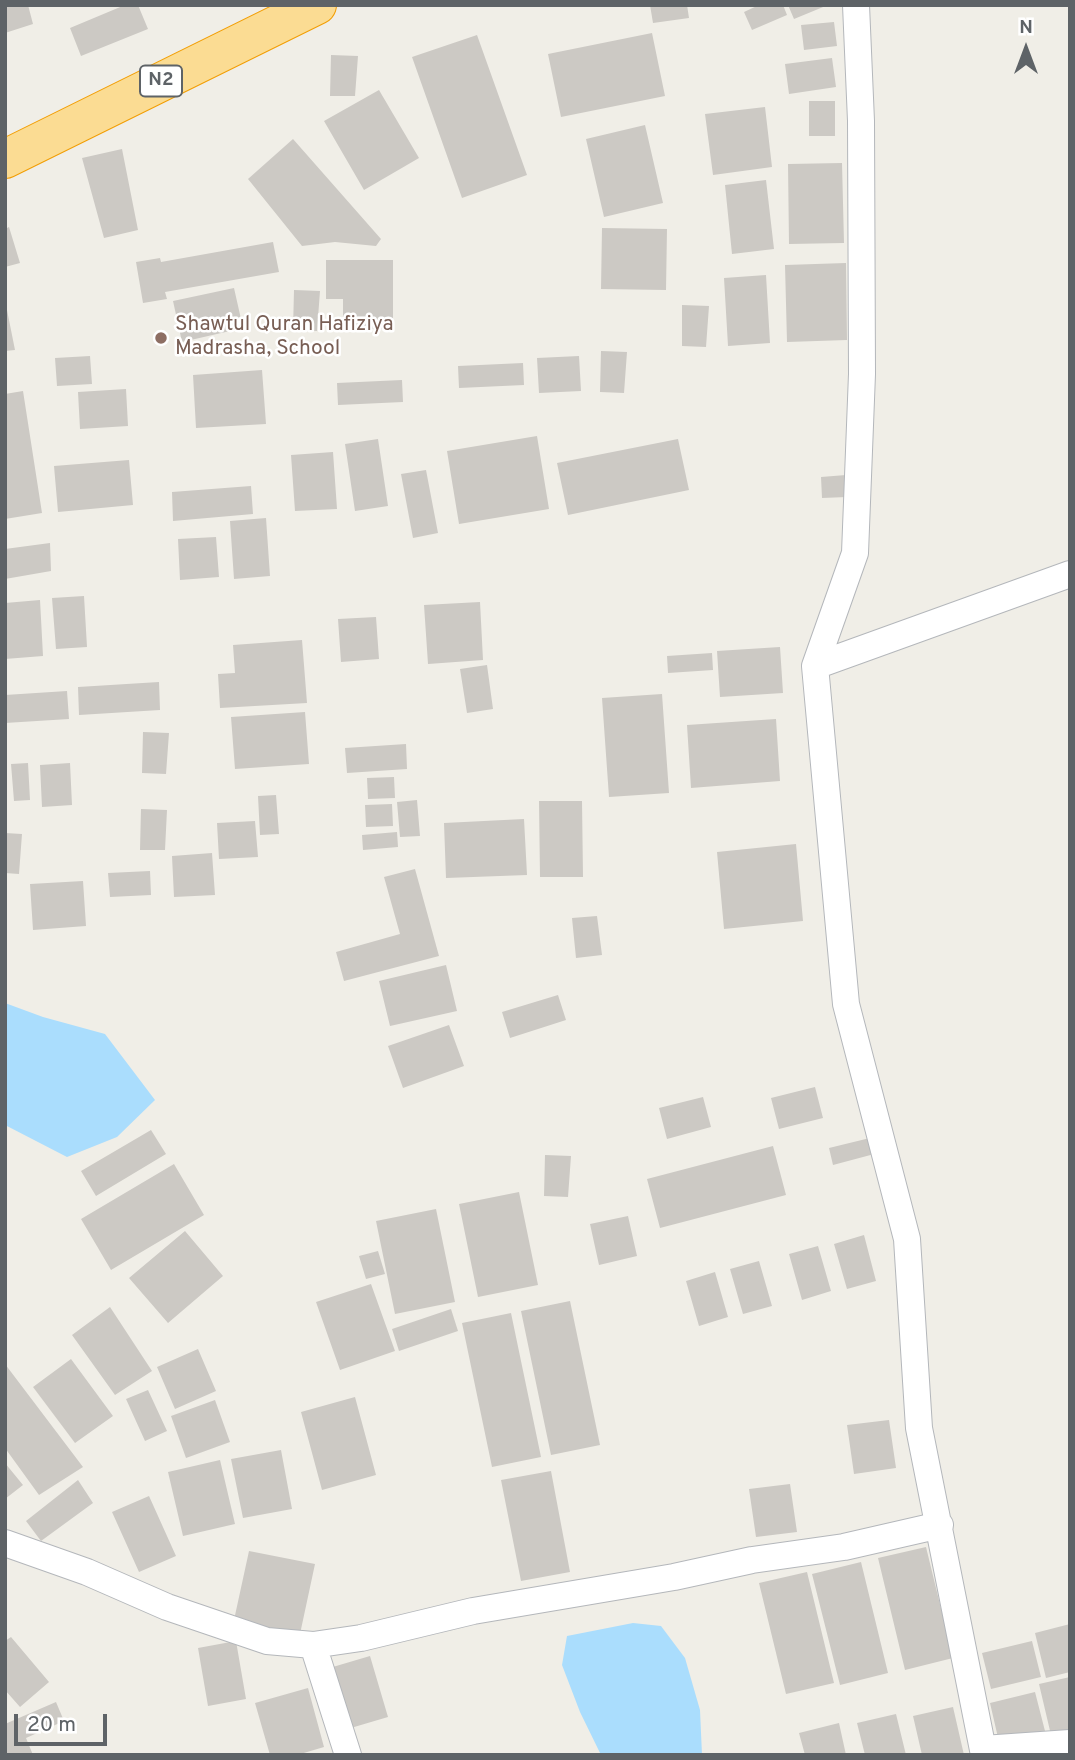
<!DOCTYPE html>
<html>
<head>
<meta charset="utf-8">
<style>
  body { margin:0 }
  #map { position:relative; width:1075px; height:1760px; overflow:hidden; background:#f0eee7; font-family:Overpass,sans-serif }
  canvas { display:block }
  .frame { position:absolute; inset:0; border:7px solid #5e6367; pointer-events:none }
  .north { position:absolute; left:991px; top:14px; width:70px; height:70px; -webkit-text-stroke:5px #fff; paint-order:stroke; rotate:0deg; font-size:19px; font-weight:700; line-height:28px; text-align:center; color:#5e6367 }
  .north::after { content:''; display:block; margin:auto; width:24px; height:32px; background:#5e6367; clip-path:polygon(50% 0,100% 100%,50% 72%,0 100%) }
  .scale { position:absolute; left:14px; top:1714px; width:93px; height:32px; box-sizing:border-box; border:4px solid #5e6367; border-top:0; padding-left:9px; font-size:21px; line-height:24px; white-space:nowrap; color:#5e6367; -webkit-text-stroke:5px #fff; paint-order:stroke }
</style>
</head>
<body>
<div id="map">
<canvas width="1075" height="1760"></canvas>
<div class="frame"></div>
<div class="north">N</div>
<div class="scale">20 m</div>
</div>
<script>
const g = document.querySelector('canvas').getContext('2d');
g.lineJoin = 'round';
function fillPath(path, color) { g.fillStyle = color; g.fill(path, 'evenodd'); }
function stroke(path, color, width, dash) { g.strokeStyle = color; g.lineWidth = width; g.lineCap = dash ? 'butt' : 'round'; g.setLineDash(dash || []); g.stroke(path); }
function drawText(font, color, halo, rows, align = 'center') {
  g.font = font + ' Overpass,sans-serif'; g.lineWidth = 5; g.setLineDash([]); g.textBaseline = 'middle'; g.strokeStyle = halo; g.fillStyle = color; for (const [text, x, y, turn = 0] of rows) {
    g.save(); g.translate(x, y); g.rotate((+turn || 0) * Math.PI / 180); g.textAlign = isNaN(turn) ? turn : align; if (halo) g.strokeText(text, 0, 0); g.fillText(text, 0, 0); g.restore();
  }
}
fillPath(new Path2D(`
  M5,1003L43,1017L105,1034L155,1100L117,1137L67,1157L5,1125Z
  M633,1623L661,1626L685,1658L700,1710L702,1755H601L580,1712L562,1665L567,1636Z`), '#aaddfd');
fillPath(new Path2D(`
  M5,5H28L33,24L5,33Z
  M125,5H138L148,29L81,56L70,28Z
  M650,5H687L689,18L653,23Z
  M759,5H783L787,15L752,30L744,12Z
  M788,5H828L794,19Z
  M834,22L837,46L804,50L801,25Z
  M652,33L665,96L561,117L548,54Z
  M477,35L527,175L462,198L412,57Z
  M331,55L358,56L355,96H330Z
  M832,58L836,87L789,94L785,64Z
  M379,90L419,158L364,190L324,121Z
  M809,101H835V136H809Z
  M765,107L772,167L713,175L705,114Z
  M645,125L663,203L604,217L586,139Z
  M293,139L381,239L376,246L335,242L302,246L248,179Z
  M122,149L138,230L104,238L82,158Z
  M842,163L844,243L789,244L788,164Z
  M766,180L774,249L732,254L725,185Z
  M9,227L20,263L5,267V229Z
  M602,228L667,229L666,290L601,289Z
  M273,242L279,272L165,292L167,299L143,303L136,262L160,258L161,262Z
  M326,260H393V329H343V299H326Z
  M846,263L847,340L787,342L785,265Z
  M766,275L770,343L728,346L724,278Z
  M234,288L243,328L182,342L173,301Z
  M294,290L320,291L317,331L293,330Z
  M5,300L15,350L5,351Z
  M682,305L709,306L706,347L682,346Z
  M601,351L627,352L624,393L600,392Z
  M90,356L92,384L57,386L55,358Z
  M579,356L581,391L539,393L537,358Z
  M523,363L524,385L459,388L458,366Z
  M262,370L266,424L196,428L193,375Z
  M402,380L403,402L338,405L337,383Z
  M126,389L128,426L80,429L78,392Z
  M23,391L42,513L5,519V394Z
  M537,436L549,509L459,524L447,451Z
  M378,439L388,506L355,511L345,444Z
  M678,439L689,490L568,515L557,463Z
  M333,452L337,509L295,511L291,455Z
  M129,460L133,505L58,512L54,466Z
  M426,470L438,533L413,538L401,474Z
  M846,475L847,497L822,498L821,477Z
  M251,486L253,514L173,521L172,492Z
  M266,518L270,576L234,579L230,521Z
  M216,537L219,577L180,580L178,539Z
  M50,543L51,571L5,579V549Z
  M84,596L87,647L56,649L52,598Z
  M40,600L43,656L5,659V603Z
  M480,602L483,660L428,664L424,605Z
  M376,617L379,659L341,662L338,619Z
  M302,640L307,703L220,708L218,674L235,673L233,645Z
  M780,647L783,693L720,697L717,651Z
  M712,653L713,670L668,673L667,656Z
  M487,665L493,709L467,713L460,669Z
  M159,682L160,710L79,715L78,687Z
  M67,691L69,719L5,723V695Z
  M662,694L669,793L609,797L602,698Z
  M305,712L309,764L235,769L231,717Z
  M776,719L780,781L691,788L687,725Z
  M143,732L169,733L166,774L142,773Z
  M406,744L407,769L347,773L345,748Z
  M28,763L30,800L14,801L11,764Z
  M70,763L72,805L42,807L40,765Z
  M394,777L395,798L368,799L367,778Z
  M276,795L279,834L260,835L258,796Z
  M417,800L420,836L400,837L397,802Z
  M539,801H582L583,877H540Z
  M392,804L393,826L366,827L365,805Z
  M141,809L167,810L165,850H140Z
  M524,819L527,875L446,878L444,823Z
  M255,821L258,857L219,859L217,823Z
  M397,832L398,847L363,850L362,835Z
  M5,833L22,834L19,874L5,873Z
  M796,844L803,921L724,929L717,852Z
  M212,853L215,895L174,897L172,856Z
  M415,869L439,956L344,981L336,952L400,934L384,877Z
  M150,871L151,895L110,897L108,873Z
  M83,881L86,926L33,930L30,884Z
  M597,916L602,955L576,958L572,918Z
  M446,965L457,1011L390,1026L379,981Z
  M558,995L566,1020L510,1038L502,1012Z
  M449,1025L464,1066L403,1088L388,1046Z
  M815,1087L823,1118L779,1129L771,1098Z
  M703,1097L711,1127L667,1139L659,1108Z
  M151,1130L166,1154L96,1196L81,1171Z
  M874,1137L878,1153L833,1165L829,1148Z
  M773,1146L786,1195L660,1228L647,1179Z
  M545,1155L571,1156L568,1197L544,1196Z
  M174,1164L204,1215L111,1270L81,1219Z
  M519,1192L538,1285L478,1297L459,1204Z
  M436,1209L455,1302L395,1314L376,1221Z
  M628,1216L637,1256L599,1265L590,1224Z
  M185,1231L223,1276L168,1323L129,1278Z
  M864,1235L876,1281L847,1289L834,1244Z
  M818,1246L831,1291L802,1300L789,1254Z
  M378,1251L385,1274L366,1279L359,1256Z
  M759,1261L772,1306L743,1314L730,1269Z
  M715,1272L728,1317L699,1326L686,1281Z
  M371,1284L395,1351L340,1370L316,1302Z
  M570,1301L600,1445L551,1455L521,1311Z
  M110,1307L152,1371L115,1395L72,1335Z
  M451,1309L458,1331L399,1351L392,1329Z
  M511,1313L541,1457L492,1467L462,1323Z
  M198,1349L216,1391L175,1409L157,1367Z
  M71,1359L113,1416L75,1443L33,1387Z
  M5,1364L83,1467L39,1495L5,1448Z
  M148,1390L167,1431L145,1441L126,1399Z
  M355,1397L376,1475L322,1490L301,1412Z
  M215,1400L230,1442L186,1458L171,1416Z
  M889,1420L896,1468L854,1474L847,1425Z
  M281,1450L292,1509L243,1518L231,1459Z
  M220,1460L235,1524L183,1536L168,1472Z
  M5,1463L23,1485L5,1499Z
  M551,1471L570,1572L521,1581L501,1480Z
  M78,1480L93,1503L41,1541L26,1521Z
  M790,1484L797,1532L756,1537L749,1489Z
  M149,1496L176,1556L139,1572L112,1512Z
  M926,1547L953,1658L905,1670L878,1558Z
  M249,1551L315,1564L300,1634L234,1620Z
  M861,1562L888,1673L840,1685L812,1574Z
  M807,1572L834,1683L786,1694L759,1583Z
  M1070,1624V1672L1046,1678L1035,1633Z
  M11,1637L49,1682L20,1707L5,1690V1641Z
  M236,1641L246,1699L208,1706L198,1648Z
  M1032,1641L1041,1677L991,1689L982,1653Z
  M370,1656L388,1717L344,1730L326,1669Z
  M1070,1677V1731L1051,1735L1039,1684Z
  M308,1688L324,1747L297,1755H270L255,1703Z
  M1035,1692L1045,1731L999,1742L990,1703Z
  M56,1702L64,1721L26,1738L33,1755H5V1724Z
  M953,1707L964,1755H922L913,1716Z
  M896,1714L906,1755H865L857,1723Z
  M839,1723L846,1755H805L799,1733Z`), '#ccc9c4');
const street = new Path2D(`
  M856,5L861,121L862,374L855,553L815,666L846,1004L907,1239L919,1428L984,1755
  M815,666L1070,574
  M5,1543L87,1572L167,1607L267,1641L313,1645L361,1638L473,1611L674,1577L752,1560L844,1547L940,1525
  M313,1645L348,1755
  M983,1749L1070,1743`);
const highway = new Path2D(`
  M5,159L317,5`);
stroke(street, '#b4b7bb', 28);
stroke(highway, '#f29e05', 40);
stroke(street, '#fff', 26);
stroke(highway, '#fbdc93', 38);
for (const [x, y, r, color] of [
  [161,338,7,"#8d6e63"]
]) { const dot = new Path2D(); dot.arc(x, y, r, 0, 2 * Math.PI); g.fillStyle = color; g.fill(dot); stroke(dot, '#fff', 2.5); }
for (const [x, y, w] of [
  [161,81,42]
]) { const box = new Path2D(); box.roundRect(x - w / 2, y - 15.5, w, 31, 5); g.fillStyle = '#fff'; g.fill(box); stroke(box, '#5e6367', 2); }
drawText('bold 19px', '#5e6367', null, [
  ["N2",161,81]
]);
drawText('21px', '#785e54', '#fff', [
  ["Shawtul Quran Hafiziya",175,326],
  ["Madrasha, School",175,350]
], 'left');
</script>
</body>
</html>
